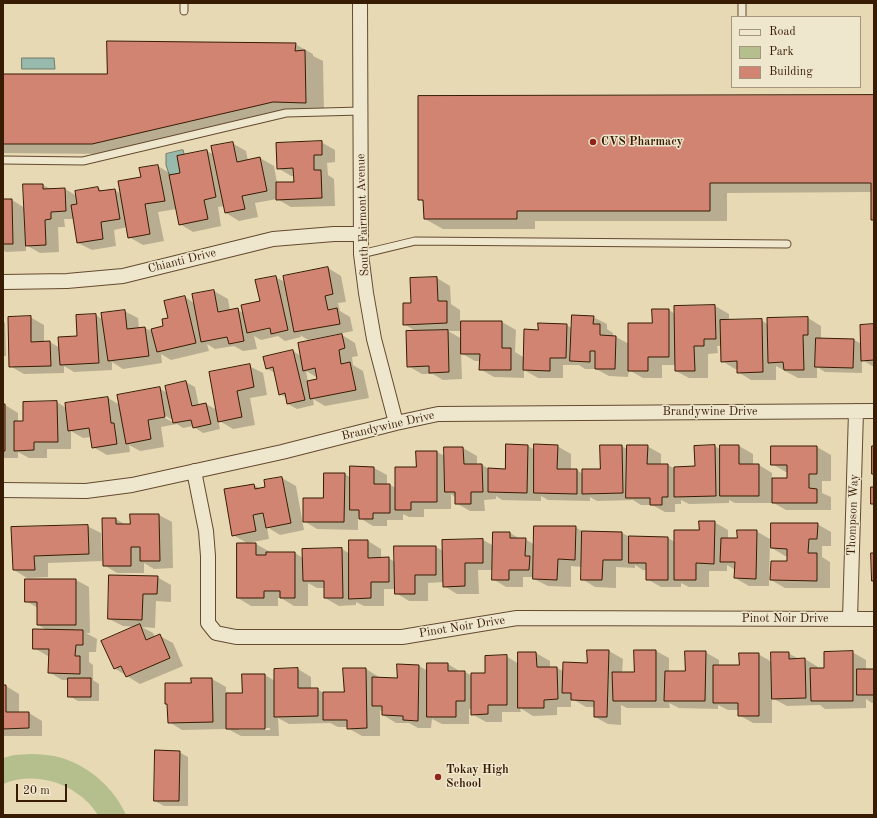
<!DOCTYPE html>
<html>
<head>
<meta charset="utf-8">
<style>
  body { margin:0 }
  #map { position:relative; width:877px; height:818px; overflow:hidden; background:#e7d9b4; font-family:"Old Standard TT",serif }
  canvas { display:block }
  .frame { position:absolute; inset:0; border:4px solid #381b03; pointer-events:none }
  .legend { position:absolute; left:731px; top:16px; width:130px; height:72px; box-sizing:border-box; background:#efe6ce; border:1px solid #a6957d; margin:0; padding:5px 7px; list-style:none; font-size:12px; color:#381b03 }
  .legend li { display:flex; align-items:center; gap:8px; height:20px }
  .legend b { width:20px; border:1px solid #a6957d }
  .scale { position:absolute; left:16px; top:784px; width:51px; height:18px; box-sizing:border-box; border:2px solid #381b03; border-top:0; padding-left:5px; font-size:12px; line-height:14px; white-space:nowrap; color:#381b03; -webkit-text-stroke:3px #efe6ce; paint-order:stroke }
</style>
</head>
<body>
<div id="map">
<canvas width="877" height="818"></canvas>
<div class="frame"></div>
<ul class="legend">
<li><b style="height:5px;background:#efe6ce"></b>Road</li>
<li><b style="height:11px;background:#b5bf8e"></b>Park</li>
<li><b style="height:11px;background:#d18471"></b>Building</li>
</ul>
<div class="scale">20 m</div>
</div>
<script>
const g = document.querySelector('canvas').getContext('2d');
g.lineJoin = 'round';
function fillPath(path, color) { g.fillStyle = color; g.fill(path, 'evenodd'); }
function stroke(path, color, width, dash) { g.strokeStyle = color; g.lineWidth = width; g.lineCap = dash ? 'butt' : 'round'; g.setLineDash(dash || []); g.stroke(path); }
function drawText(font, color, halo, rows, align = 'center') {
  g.font = font + ' "Old Standard TT",serif'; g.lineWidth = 3; g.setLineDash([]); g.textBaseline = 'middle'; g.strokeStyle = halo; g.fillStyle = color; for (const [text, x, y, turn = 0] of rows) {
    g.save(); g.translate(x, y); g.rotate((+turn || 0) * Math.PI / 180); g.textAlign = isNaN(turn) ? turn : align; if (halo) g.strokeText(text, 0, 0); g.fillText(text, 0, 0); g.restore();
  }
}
fillPath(new Path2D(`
  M31,754C41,754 52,755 62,758C89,766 115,789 126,815H98C78,784 37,770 3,784V758L14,755Z`), '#b5bf8e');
const water = new Path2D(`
  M22,58H54L55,69H22Z
  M183,150L185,157V172L170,177L166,165V154Z`);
fillPath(water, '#97baac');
stroke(water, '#717a68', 1);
fillPath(new Path2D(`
  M295,44L313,54V56L323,61L324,113L292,112L111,154L3,153V75L108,74Z
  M874,96V220L872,219V192L727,193V221H535V229H443L425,219L424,202L419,199Z
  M321,142L335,150V162L327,163L328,175L334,179L335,206L291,207L277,199L255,203L258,217L239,221L226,213L224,206L218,207L221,226L193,232L180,224L177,209L158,212L164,241L143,245L129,237L128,227L114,230L116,246L92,250L78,243L74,219H64L65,227H58L59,252L40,253L26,245V251L6,252L3,250V196V200H12L25,208L43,185L51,189H65L77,196L98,188L104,192L115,190L121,194L158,166L171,174L172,175L181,174L207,151L214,155L232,143L246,151L248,161L260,158L274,166L277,183H295V176H291L278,168Z
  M328,268L341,276L346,302L338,303L340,311L350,317L353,331L308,340L300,335L301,337L285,341L278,336L261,340L254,336L257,349L243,351L234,346L215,349L207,344L209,351L171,360L161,354L162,363L123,369L112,362V370L74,372L64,366V373L24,374L10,366L30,317L44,325V342H50L60,348L78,336L96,315L103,320L124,311L138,318L139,328H145L153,332L164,327L185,297L194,303L193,295L214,291L228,299L230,311L237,309L243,313L261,302L275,277L285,282ZM275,328L258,331V329Z
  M437,278L450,286L451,304L460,310V322H502L516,330L515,352L525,358L539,331L566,325L572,328L593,317L607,324V329L613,333V336L616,337L629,344L669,310L675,314V307L715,306L729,314V321L761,320L769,325L808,318L821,326V339L854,340L862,344L874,325V367L862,360V373L825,372L817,367V378H798L776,366V380H751L738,372V369H735L722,361V346H717L718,353L708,354V378H689L676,371V365H662V378H643L629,370L628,377L609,376L596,369H585L579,365H563V378H538L524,370V378L494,377L480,369L481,361H475L461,353L462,379L443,380L433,374H422L408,366L417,332L404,324L412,304ZM448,331H462V339Z
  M3,321L5,323L6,356H3Z
  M342,335L355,343L358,356L352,357L353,365L363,371L369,398L325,406L313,399L314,405L297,409L288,404L287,398L280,394L275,373L266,368L293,351L301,356ZM306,371L318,378V380L308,382Z
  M249,366L263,373L267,395L250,398L255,425L233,429L218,420L220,429L203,433L194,427L193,426L183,428L177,424L161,427L164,447L140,451L129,445L130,452L107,455L93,447L92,437L83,438L71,431V449H47V458H29L18,452V458H3V405H5L18,413V422H24V403L57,402L66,408L108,398L120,405L159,388L167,393L186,382L195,387L199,406L206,404L217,410ZM161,413L174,421V423L160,415Z
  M507,445L528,446L535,450L557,446L571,454V470H577L583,474L601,470L621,446L628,449L647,446L661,454V465H668L675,469L696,467L715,446L721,450V446H739L753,454V465H759L772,473V479H788V472H786L772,464V447H817L831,455V481H822V493L831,497V510H786L772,502V503H735L729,500V503L689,504L681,500V504H675V512H665L652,505H641L633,500L597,501L590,497V501L548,500L541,496V501L502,500L496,496V499L484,500L485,511H470L456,503V498L451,494V509H424V517H409L403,514V520H387V526H373L358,517V530L317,529L304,521L345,474L351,478L374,468L387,475V485H390L396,488L417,468L437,452L445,456V448H463L477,456V465H482L490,469L506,470Z
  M282,478L296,486L304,530L280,535L267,527L269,539L247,543L233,535L254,485L261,489L267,488L265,481Z
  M159,515L172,522L173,568L154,569L144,563V573H117L104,565L116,519L126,525L131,524Z
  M714,522L728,530V539H738L756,531L770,539L769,586H749L735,578V570L727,565V571H709V587H689L681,583V587H661L647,579V570H643L635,565V568L616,567V588L595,587L582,579V567L571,566V587L548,586L534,579V577H523V587H506L493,579V570H478L479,594H457L444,586V582L428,583V601H409L396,593V589H384V606H364L356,602V605L339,606L325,598V588H317L308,583V606H294L281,598H278V606H251L238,598V544H256L270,552L295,553L303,558L342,549L350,554L368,541L381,549V558H388L395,562L436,547L443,551L483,540L494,546L510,533L520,539H525L535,545L575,527L584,532L622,533L630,537L668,538L675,542L700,531Z
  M817,524L831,532V546H822V557L830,562V588H785L771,580L788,562V556H785L772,548Z
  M873,524H874V538H873Z
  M87,526L101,533L102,561L48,563V577L27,578L14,570L12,528Z
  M157,577L171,585V602L156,601L155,628L142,627L153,633L155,638L160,636L173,643L183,666L140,684L114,668L136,627L123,626L109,619Z
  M76,580L89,587L90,633H86L97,639L96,652H89V662L93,665V680L99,684V701H78L69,696V680H62L49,672V656H48L34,648L47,630L38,625V608L26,601Z
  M588,651H609L623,659L622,673H635L656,651L669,658V672H686L705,652L719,660V666H740L758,654L772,662L788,653L799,659H805L818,667V669H825L852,652L866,660V670H874V703H872L866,699V708L825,709L820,705L787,706L772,698V723H753L739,715V710H728L718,705V709L679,708L669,703L670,708H627L621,705V725L608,724L595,717V707H586L571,698V707H557V715L533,716L520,708L521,712H502V722H486L472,714V709H469V724H442L432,719L431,728H418L409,723H396L383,715V712L380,710V736H362L348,728V727H338L330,723L289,724L278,718L279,736H241L226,728V729L182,730L169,722L168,705L166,704L192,684V679H212L226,687V694H243L265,675L275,681L298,669L311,677V689H317L324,693L345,692L366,669L379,677V679H398L419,666L428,671L448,664L461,672H465L472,676L486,674L506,656L519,664V653H536L550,661V668H557L563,671L588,664ZM239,728H270V730H239Z
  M3,686H6L19,694V713H29L42,721V736H3Z
  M179,752L188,757V806H164L155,801Z`), '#0003');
const building = new Path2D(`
  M107,41L296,43L295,51L305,50L306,103L273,102L92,144H3V74H107Z
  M874,95V220H871V183H710V211H517V219H424L423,200H418V96Z
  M322,141V155H314V170H321L322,198L276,200V182H294L293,168L277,169L276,143Z
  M233,142L237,162L260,157L267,191L242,196L245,209L225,213L211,146Z
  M207,150L216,197L204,200L208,219L179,225L169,175L180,173L177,156Z
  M158,165L165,201L145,204L150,234L128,238L118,181L141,177L139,168Z
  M23,184H43V189L65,188L66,211L51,212V219L45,220L46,245L26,246Z
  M98,187L99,191L115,189L120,219L101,222L103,239L77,243L71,205L77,204L75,191Z
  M3,199H12L13,244H3Z
  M328,267L333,294L325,296L328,310L337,308L340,324L294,332L283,276Z
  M276,276L288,330L271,334L270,328L247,333L241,305L260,301L255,280Z
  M437,277L438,301H447V323L403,325V303H411L410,278Z
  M214,290L218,312L238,308L244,341L229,344L227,337L201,342L192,294Z
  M185,296L196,343L157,352L151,329L163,326L162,319L168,318L164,301Z
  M715,305L716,339H704V346H694L695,371H675L674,306Z
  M652,309H669V357H648V371H628V323H652Z
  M125,310L127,329L145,327L149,356L108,361L101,313Z
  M96,314L99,363L60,365L58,337L77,336L76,315Z
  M572,315L594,316L593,324H600V335L616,336L615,369H595V351H590V362L570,361Z
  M31,316V342L50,341L51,366L9,367L8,317Z
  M808,317V335H803L804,370H784L783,362L768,363L767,318Z
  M762,319L763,372L737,373V361L721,362L720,320Z
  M461,321H502V348H511V370H479L480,354H461Z
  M538,323L567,324L566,358H550V371L523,370L524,329L538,330Z
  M874,324V360L861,361L860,325Z
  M448,330L449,372L429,373V366L407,367L406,331Z
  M342,334L345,348L339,350L341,364L350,362L356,390L310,399L307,381L317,379L315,368L303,371L298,343Z
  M816,338L854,339L853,368L815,367Z
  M293,350L305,400L287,404L285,393L279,395L273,367L266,369L263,357Z
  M250,364L254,387L237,391L242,417L218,422L209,372Z
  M186,381L192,406L206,403L211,424L193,428L191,420L173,423L165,386Z
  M160,387L165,417L148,420L151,439L126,444L117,395Z
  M108,397L111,423H114L117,444L92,448L89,428L68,431L65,403Z
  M57,401L58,442H34V450L14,451V421H23V402Z
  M3,404H5V451H3Z
  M506,444L528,445L527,493L488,492V468L505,469Z
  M534,444L558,445L557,469H577V494L534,493Z
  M600,445H622L623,493L582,494V469H600Z
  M627,445H648L647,464H668V497H662V505H650V498H626Z
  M715,445L716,496L674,497V467L695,466L694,446Z
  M720,445H739V464H759V496H720Z
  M771,446H817V474H809V488L817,489V503H772V478H787V465H771Z
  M872,446H874V474H872Z
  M444,447H463L464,464H482L483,492H471V504H455V492H445Z
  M416,451H437V502H411V510H395V467H416Z
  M350,466L374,467V484H390V513H373V519H359V510H350Z
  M324,473H345L344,522H303V498H323Z
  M282,477L291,523L266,528L263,513L253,515L256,531L232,536L224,489L254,484L255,489L265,487L264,480Z
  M871,487H874V504H871Z
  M130,514H159L160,561H140V547H131V566H103L102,518H116V524H130Z
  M699,521H715L714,564L696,563V580H674V530H699Z
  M771,523H818L817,539H809L808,553H817V581L770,580L771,561H787V549L771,548Z
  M88,525L89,554L34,556L35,570H13L11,527Z
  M534,526H576L575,560L558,559L557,580L533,579Z
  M737,530H757L756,579L734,578L735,562H720L721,538H737Z
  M582,531L622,532V560H603L602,580H581Z
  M493,532H510V538H526L525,556H530L529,570H509V580H492Z
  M629,536L668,537V580H646V563H629Z
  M483,539V563H465V586L443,587L442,540Z
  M349,540H368V558L389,557V582H371V598L349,599Z
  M237,543H256V555H266V552H295V598H280V591H264V598H237Z
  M394,546H436V575H415V594H395Z
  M342,548L343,598H324V581H303L302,549Z
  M871,553H874V581H872Z
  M109,575L158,576L157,594H143L142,620L108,619Z
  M25,579H76V625H37V602H25Z
  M140,624L146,640L160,634L170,658L126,677L121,666L114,669L101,641Z
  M33,629L83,630V645H76L75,656H80V674L48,673L49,649H33Z
  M587,650H609L607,717H594V701L571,700V693H562L563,662L587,663Z
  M634,650H656V701H613L612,672H634Z
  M685,651H706L705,701H664L665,671H685Z
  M853,651V701H811L810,668H824V652Z
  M518,652H536L537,667H557L558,699L544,700V708H518Z
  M771,652H789V659L805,658L806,698L772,699Z
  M739,653H759V716H738V703H713V665H739Z
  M507,655V705H488V714L471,715V673H485V656Z
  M427,663H448V671H465V701H456V717H427Z
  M397,664L419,665L418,721L403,720V716L382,715V706H372V677L397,678Z
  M298,668V688H318V716L274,717V669Z
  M343,668H366L367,728L347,729V720H323V692H344Z
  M857,669H874V695H857Z
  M242,674H265V729H226V693H242Z
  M68,678H91V697H68Z
  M191,678H212L213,722L168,723L167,704H165V683H191Z
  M3,685H6V712H29V728L3,729Z
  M155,750L180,751L179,801H154Z`);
fillPath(building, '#d18471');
stroke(building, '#381b03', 1);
const lane = new Path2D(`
  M184,3V11
  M742,17V3
  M3,160L83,161L286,113L361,111
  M361,254L415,241L787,244`);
const street = new Path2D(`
  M360,3L361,254L366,293L374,339L396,423
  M3,282L67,281L123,276L273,239L334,234H361
  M194,471L206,531L208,556V623L216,633L236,637H402L517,618L874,619
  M3,490L86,491L132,485L282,452L396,423L438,414L874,411
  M850,619L856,411`);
stroke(lane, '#644a2f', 9);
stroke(street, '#644a2f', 16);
stroke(lane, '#efe6ce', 7);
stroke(street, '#efe6ce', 14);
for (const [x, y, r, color] of [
  [593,142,4,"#8f2418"],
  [438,777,4,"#8f2418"]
]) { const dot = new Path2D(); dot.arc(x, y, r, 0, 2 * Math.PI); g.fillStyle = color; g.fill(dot); stroke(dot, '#efe6ce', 1.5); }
drawText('bold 12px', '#381b03', '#efe6ce', [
  ["CVS Pharmacy",601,142],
  ["Tokay High",446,770],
  ["School",446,784]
], 'left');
drawText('12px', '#381b03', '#efe6ce', [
  ["South Fairmont Avenue",363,215,-92],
  ["Chianti Drive",182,261,-14],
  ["Brandywine Drive",710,412],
  ["Brandywine Drive",388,426,-13],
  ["Thompson Way",853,515,-88],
  ["Pinot Noir Drive",785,619],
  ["Pinot Noir Drive",462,627,-9]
]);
</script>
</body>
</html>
